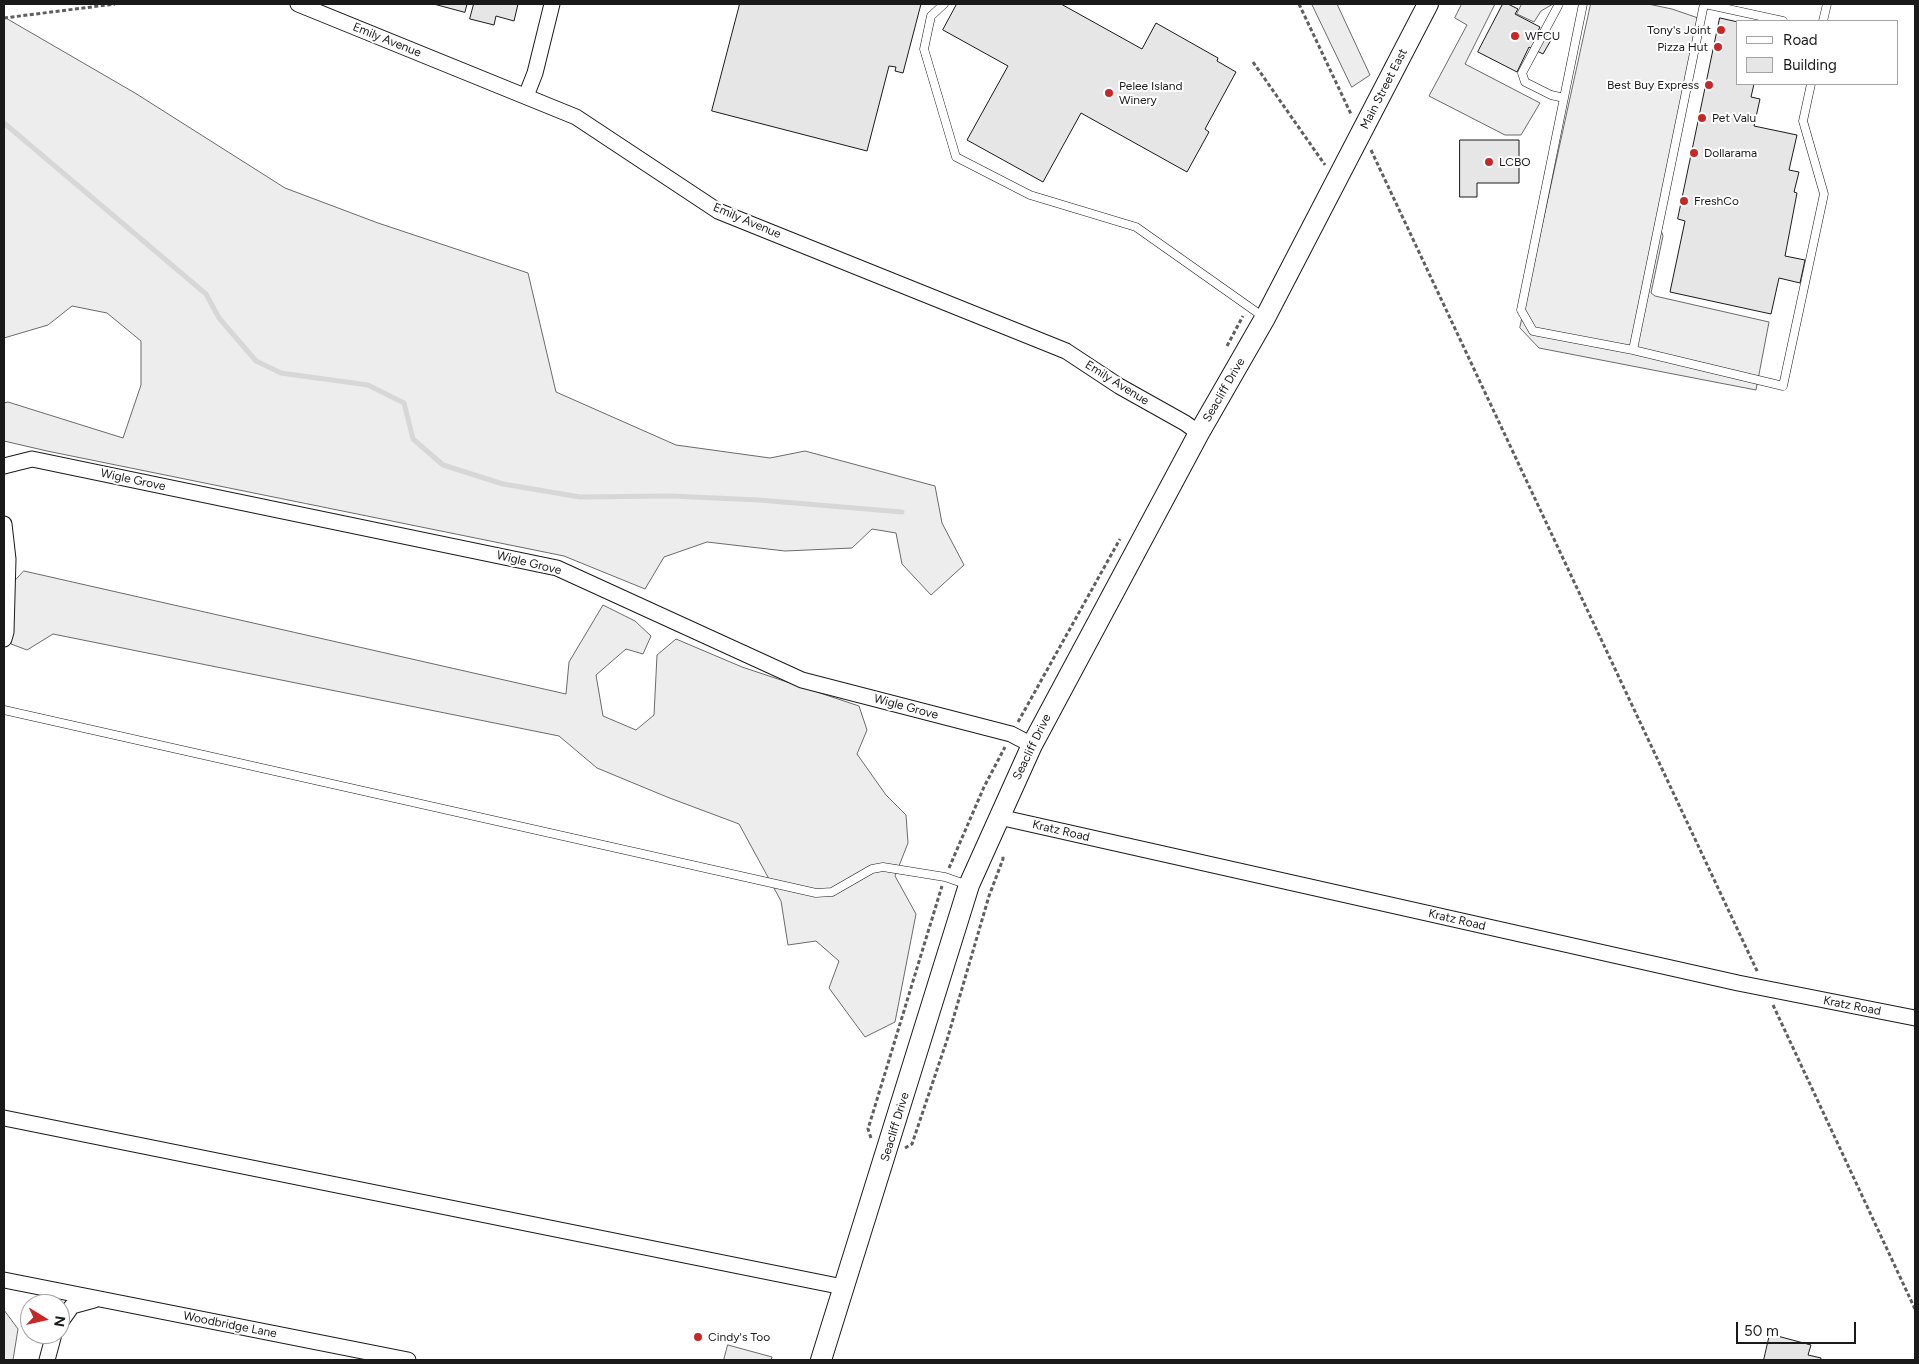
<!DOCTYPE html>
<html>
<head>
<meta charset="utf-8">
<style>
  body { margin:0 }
  #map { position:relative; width:1919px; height:1364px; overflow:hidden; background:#fff; font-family:Figtree,sans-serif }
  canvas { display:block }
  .frame { position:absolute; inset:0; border:5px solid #1a1a1a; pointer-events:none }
  .legend { position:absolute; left:1736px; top:20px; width:162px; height:65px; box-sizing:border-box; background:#fff; border:1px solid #a3a3a3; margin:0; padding:6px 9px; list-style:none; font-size:15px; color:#1a1a1a }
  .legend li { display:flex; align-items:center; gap:10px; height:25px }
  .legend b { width:25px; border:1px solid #a3a3a3 }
  .north { position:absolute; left:20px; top:1294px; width:50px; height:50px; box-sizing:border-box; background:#fff; border:1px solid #a3a3a3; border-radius:50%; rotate:99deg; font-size:14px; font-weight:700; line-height:20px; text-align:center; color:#1a1a1a }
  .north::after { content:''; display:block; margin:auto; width:18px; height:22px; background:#c62828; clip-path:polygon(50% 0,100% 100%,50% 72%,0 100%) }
  .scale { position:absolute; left:1736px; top:1322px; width:120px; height:22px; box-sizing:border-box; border:2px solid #1a1a1a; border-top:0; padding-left:6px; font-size:15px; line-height:18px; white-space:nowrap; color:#1a1a1a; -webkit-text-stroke:4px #fff; paint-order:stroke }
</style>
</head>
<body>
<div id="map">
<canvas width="1919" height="1364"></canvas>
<div class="frame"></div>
<ul class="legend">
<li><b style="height:6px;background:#fff"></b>Road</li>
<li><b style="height:14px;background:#e6e6e6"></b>Building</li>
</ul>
<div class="north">N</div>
<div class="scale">50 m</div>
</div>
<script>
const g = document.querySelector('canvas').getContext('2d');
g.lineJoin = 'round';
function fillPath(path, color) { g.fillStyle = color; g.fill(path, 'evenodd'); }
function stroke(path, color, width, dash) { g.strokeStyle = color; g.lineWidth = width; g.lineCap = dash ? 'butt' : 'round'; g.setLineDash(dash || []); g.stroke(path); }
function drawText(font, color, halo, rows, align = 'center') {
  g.font = font + ' Figtree,sans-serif'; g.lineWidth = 4; g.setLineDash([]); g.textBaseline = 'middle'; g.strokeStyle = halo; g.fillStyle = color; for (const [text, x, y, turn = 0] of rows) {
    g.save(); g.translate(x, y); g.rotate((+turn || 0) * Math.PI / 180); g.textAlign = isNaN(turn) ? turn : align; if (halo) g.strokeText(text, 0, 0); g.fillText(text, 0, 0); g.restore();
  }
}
const built = new Path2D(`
  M1312,4H1337L1370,75L1352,87Z
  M1462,4H1495L1465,64L1540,103L1521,135H1505L1429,96L1467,25L1455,18Z
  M1522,4H1553L1541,11L1534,22L1517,14Z
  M1591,4H1648L1672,9L1704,20L1658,221L1663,236L1651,293L1655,296L1769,322L1756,390L1539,348L1520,328Z
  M4,17L135,93L285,188L378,223L528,273L556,392L676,445L770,458L805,451L935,486L942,523L964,565L931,595L902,564L896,533L872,529L852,548L785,551L707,542L664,557L645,589L564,556L47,451L4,441V403L8,402L123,438L141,385V341L107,313L72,306L48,325L4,338Z
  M24,571L566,694L569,662L603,605L635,621L651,636L643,654L626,649L596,675L603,716L636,730L654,715L657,655L676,639L742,667L859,706L867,730L857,754L886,795L906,815L908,843L895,876L916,914L895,1022L865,1037L829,988L839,961L816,941L788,945L781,901L739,824L667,797L597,768L559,736L53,634L27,650L11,644L12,584Z
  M4,1310L18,1329L13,1360H4Z
  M728,1345L772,1357L771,1360H724Z`);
fillPath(built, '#ededed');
stroke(built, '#6a6a6a', 1);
stroke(new Path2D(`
  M4,123L206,294L219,318L256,361L281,373L368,385L404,403L413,439L443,465L503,484L580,497L671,496L759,500L902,512`), '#d7d7d7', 5);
const building = new Path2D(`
  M434,4H467L465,12Z
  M474,4H518L514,21L496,16L494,25L470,19Z
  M740,4H921L903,73L895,71L896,67L889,66L867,151L712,111Z
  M957,4H1061L1142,49L1156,23L1218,58L1217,61L1236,72L1205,129L1209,132L1187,172L1081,113L1043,182L967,140L1008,66L943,30Z
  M1503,4H1508L1518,9L1515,14L1540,27L1537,33L1551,40L1543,54L1529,47L1517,72L1478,52Z
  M1720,18L1738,22V84H1754L1751,97L1760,99L1754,126L1797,135L1789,170L1799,172L1794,192L1797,193L1785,256L1805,260L1800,283L1779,278L1771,314L1670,292L1685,221L1678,219Z
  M1460,140H1519V183H1477V197H1460Z
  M1770,1334L1811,1345L1808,1355L1821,1358V1360H1764Z`);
fillPath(building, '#e6e6e6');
stroke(building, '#1a1a1a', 1);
const service = new Path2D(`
  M944,4L931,16L924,49L956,157L1030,195L1136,227L1265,318
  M1583,4L1521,310L1533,331L1633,350L1783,386L1824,194L1803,121L1811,84
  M1705,4L1783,21
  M1558,6L1522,73L1525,82L1551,95L1564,98
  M1823,21L1827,4
  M1633,350L1704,4
  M4,710L816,893L832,892L872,869L883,867L945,877L968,885`);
const minor = new Path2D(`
  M298,4L576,117L718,211L1066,351L1119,386L1185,423L1199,433
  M526,96L535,73L552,4
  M4,466L32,459L557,568L802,680L1011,734L1032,745
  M4,524L8,559L6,632L4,639
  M999,817L1738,983L1915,1018
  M4,1118L843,1287
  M4,1280L408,1360
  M60,1323L72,1306L94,1300
  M47,1360L54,1334`);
const secondary = new Path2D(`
  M821,1360L969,885L1032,745L1199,433L1265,318L1428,4`);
stroke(service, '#1a1a1a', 9);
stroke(minor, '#1a1a1a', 17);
stroke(secondary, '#1a1a1a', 22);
stroke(new Path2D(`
  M1299,4L1351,114
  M4,18L115,4
  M1253,62L1325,165
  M1371,150L1758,973
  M1227,346L1243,316
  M1018,722L1120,539
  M949,868L984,787L1005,747
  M1773,1005L1915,1309
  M871,1138L868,1129L942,886
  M905,1148L912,1144L947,1040L989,896L1003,859V855`), '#5f5f5f', 3, [4, 2.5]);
stroke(service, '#fff', 8);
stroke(minor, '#fff', 15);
stroke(secondary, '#fff', 20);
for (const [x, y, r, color] of [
  [1721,30,5,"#c62828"],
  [1515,36,5,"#c62828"],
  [1718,47,5,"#c62828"],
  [1709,85,5,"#c62828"],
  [1109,93,5,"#c62828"],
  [1702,118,5,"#c62828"],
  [1694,153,5,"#c62828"],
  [1489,162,5,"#c62828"],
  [1684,201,5,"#c62828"],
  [698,1337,5,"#c62828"]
]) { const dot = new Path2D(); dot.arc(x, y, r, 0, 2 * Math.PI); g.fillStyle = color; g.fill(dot); stroke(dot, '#fff', 2); }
drawText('12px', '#1a1a1a', '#fff', [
  ["Tony's Joint",1711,30,"right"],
  ["WFCU",1525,36],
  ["Pizza Hut",1708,47,"right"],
  ["Best Buy Express",1699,85,"right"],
  ["Pelee Island",1119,86],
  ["Winery",1119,100],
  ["Pet Valu",1712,118],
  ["Dollarama",1704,153],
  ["LCBO",1499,162],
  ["FreshCo",1694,201],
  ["Cindy's Too",708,1337]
], 'left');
drawText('12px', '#1a1a1a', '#fff', [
  ["Emily Avenue",387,40,22],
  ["Main Street East",1384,89,-63],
  ["Emily Avenue",747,221,23],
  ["Emily Avenue",1117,383,32],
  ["Seacliff Drive",1224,390,-60],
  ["Wigle Grove",133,480,12],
  ["Wigle Grove",529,563,14],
  ["Wigle Grove",906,707,15],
  ["Seacliff Drive",1032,747,-64],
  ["Kratz Road",1061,831,13],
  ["Kratz Road",1457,920,13],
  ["Kratz Road",1852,1006,11],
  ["Seacliff Drive",895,1127,-73],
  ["Woodbridge Lane",230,1325,11]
]);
</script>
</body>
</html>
